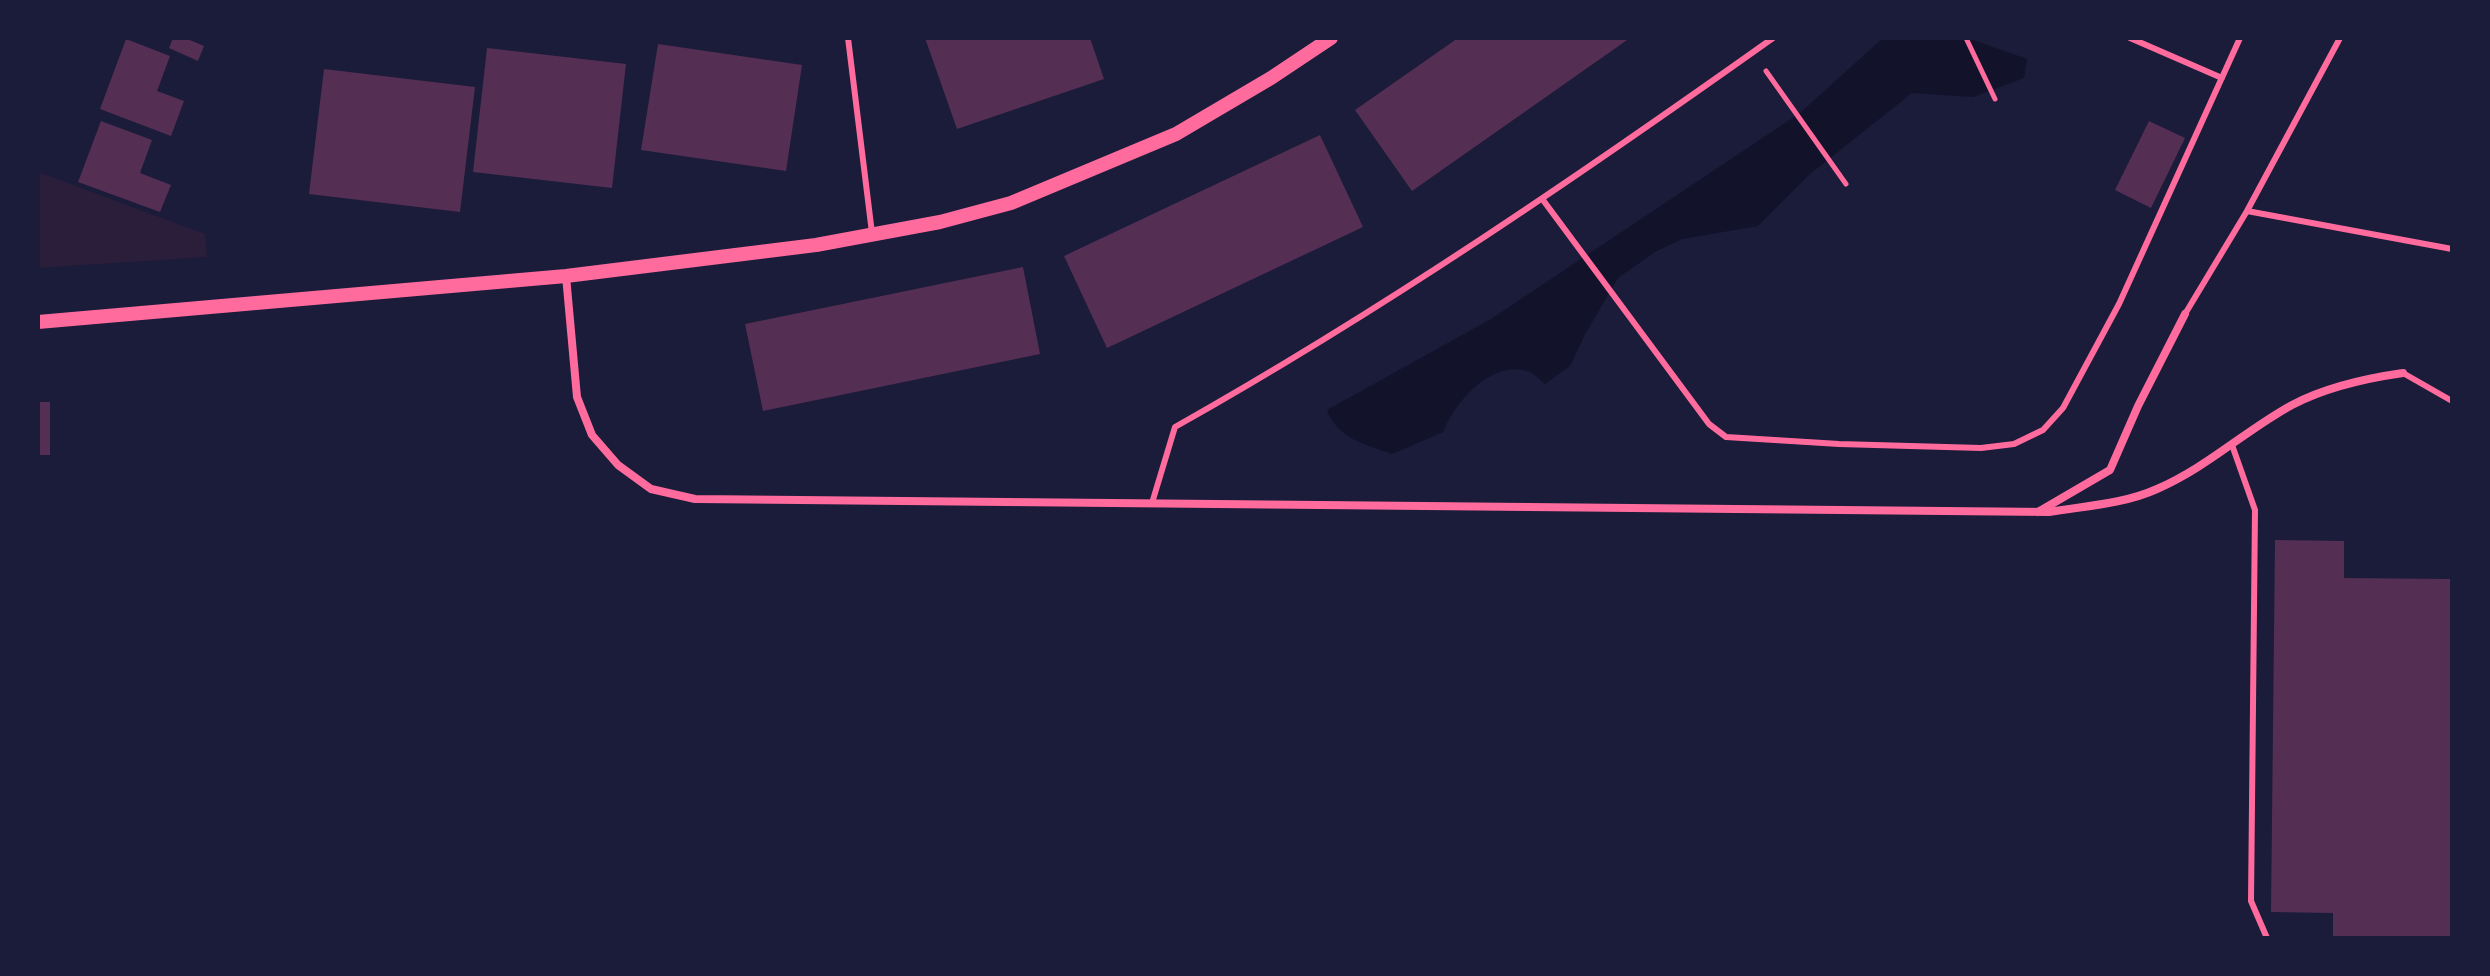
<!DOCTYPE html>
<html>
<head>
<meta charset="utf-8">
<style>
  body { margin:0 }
  #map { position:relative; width:2490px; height:976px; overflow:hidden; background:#1b1b3a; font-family:Commissioner,sans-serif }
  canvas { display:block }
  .frame { position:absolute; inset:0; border:40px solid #1b1b3a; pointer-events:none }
</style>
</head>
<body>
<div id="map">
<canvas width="2490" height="976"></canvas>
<div class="frame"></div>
</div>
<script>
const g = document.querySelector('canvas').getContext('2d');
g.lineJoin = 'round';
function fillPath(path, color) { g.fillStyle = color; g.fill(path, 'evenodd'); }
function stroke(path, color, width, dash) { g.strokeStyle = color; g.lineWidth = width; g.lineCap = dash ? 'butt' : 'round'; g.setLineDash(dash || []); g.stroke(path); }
fillPath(new Path2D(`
  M38,172L205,234L207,257L38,268Z`), '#2a1e3b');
fillPath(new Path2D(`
  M1883,38H1968L2027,59L2024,78L1973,97L1912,93L1810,174L1758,226L1682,239L1655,252L1618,278L1585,334L1570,366L1545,384C1540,380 1535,374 1530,372C1492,358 1455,402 1443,432L1392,454C1365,444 1338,439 1327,410L1491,319L1800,113Z`), '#12122b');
fillPath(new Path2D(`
  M173,38H185L204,46L198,61L169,48Z
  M925,38H1090L1104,79L957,129Z
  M1458,38H1630L1412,191L1355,110Z
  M126,39L170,56L157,91L184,101L171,136L100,109Z
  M658,44L802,65L786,171L641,150Z
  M487,48L626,64L612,188L473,172Z
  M324,69L475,87L460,212L309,194Z
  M101,121L152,140L140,173L171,185L160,212L78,182Z
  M2149,121L2185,138L2151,208L2115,190Z
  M1320,135L1363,227L1107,348L1064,256Z
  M1023,267L1040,354L763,411L745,324Z
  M38,402H50V455H38Z
  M2275,540L2344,541V578L2452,579V938H2333V913L2271,912Z`), '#542f53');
stroke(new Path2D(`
  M1966,38L1995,99
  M1766,71L1846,184`), '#ff6b9d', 5);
stroke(new Path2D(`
  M848,38L872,233
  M2130,38L2222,78
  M1543,200L1709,424L1726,437L1839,444L1981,448L2014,444L2043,430L2063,408L2119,304L2240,38
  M2247,211L2340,38
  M2185,314L2247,211L2452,249
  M2403,373L2452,401
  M2232,445L2255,510L2251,901L2267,938
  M1152,503L1175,427C1383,310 1580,175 1773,38`), '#ff6b9d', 6);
stroke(new Path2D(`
  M566,276L577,397L592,435L618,465L651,489L695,499L2049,512C2084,506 2124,504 2157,489C2206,468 2246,430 2292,405C2324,388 2368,378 2403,373
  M2038,512L2110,470L2138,406L2185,314`), '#ff6b9d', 8);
stroke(new Path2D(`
  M38,322L566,276L816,245L940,222L1011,203L1176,134L1271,78L1331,38`), '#ff6b9d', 14);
</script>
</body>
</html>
